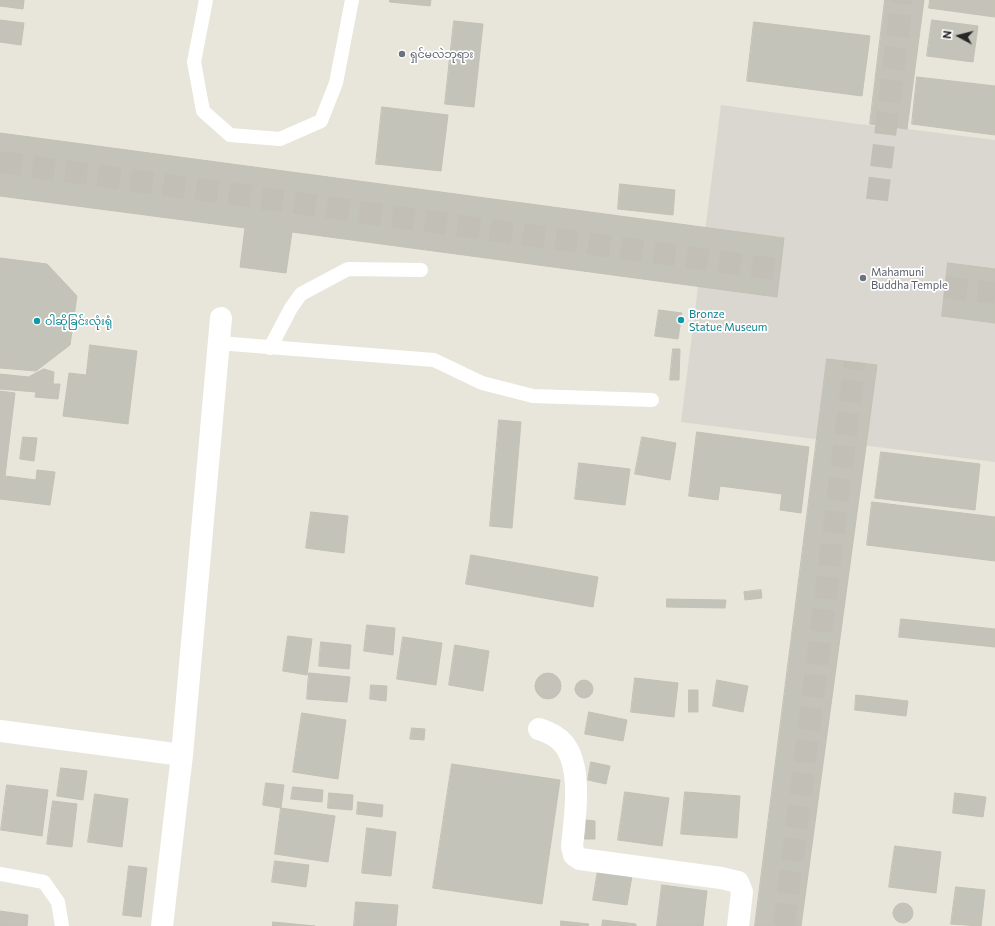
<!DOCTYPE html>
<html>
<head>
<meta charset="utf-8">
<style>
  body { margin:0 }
  #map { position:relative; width:995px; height:926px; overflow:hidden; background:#e8e5da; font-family:Commissioner,sans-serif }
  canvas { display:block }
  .north { position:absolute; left:939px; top:16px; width:40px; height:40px; -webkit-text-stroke:3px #fff; paint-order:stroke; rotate:277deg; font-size:11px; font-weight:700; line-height:16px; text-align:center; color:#272727 }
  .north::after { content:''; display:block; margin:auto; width:14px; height:18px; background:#272727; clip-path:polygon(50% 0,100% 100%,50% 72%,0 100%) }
</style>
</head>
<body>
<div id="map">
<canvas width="995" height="926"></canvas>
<div class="north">N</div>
</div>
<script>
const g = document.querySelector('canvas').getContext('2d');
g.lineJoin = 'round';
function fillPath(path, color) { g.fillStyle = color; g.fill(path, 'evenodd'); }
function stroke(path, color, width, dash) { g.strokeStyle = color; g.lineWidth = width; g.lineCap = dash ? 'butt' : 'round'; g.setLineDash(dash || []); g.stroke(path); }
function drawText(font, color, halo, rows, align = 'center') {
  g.font = font + ' Commissioner,"Noto Sans Myanmar",sans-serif'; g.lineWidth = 3.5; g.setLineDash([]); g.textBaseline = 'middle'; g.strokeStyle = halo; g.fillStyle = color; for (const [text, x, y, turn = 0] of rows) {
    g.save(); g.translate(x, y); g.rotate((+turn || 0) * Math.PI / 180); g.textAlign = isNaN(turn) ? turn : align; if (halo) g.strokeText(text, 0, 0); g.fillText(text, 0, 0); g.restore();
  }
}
fillPath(new Path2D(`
  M721,105L857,124L907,129L995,140V462L681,422Z`), '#d9d7d0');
const building = new Path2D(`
  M0,0H24L23,9L0,6Z
  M390,0H431L430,6L390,2Z
  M885,0H924L907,129L870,124Z
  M930,0H995V17L929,8Z
  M0,20L24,23L21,45L0,42Z
  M932,20L978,26L973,62L927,56Z
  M454,21L483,24L474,107L445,104Z
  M754,22L870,36L862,96L747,81Z
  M917,77L995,86V135L912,124Z
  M382,107L448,115L441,171L376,164Z
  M0,133L784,238L777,297L292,232L286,273L240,267L245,228L0,196Z
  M620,184L675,190L673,215L618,209Z
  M0,258L47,264L77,296L70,345L36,371L0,368Z
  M948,263L995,269V323L942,316Z
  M659,310L682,313L678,339L655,336Z
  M90,345L137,351L128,424L63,416L69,373L86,375Z
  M673,349H680L679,380H670Z
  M827,359L877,365L801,926H755Z
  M44,369L54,372L53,384H60L58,399L35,397L36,392L0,389V374L28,377Z
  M0,391L15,393L5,476L36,480L37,470L55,472L50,505L0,499Z
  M499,420L521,422L512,528L490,526Z
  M697,432L809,447L801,513L780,510L782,494L720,486L718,500L689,496Z
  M23,437L37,438L34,461L20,459Z
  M642,437L676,443L670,480L635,474Z
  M881,452L980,464L975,510L875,498Z
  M579,463L630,469L625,505L575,499Z
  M872,502L995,517V561L867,545Z
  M311,512L348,516L344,553L306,548Z
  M471,555L598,577L593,607L466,584Z
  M761,590L762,598L745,600L744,592Z
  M667,599L726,600L725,608L667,607Z
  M901,619L995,629V647L899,637Z
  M367,625L395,628L393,655L364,651Z
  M288,636L312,639L307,675L283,671Z
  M403,637L442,643L436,685L397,679Z
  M321,642L351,645L349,669L319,666Z
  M455,645L489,651L483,691L449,685Z
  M309,673L350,677L347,702L307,699Z
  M535 686a13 13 0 1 1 26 0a13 13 0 1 1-26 0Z
  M635,678L678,683L674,717L631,712Z
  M717,680L748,686L743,712L713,706Z
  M575 689a9 9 0 1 1 18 0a9 9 0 1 1-18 0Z
  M371,685L387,686L386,701L370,699Z
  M689,690H698V712H689Z
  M856,695L908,701L906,716L855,710Z
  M589,712L627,720L623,741L585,734Z
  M302,713L346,720L338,779L293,772Z
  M412,728L425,729L424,740L410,739Z
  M591,762L610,766L606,784L588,780Z
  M452,764L560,780L542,904L433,888Z
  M61,768L87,771L83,800L57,796Z
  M266,783L284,785L281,808L263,805Z
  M7,785L48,790L42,836L1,830Z
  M293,787L323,790L322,802L291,799Z
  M625,792L669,798L662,846L618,840Z
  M685,792L740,796L737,838L681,834Z
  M329,793L353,795L352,810L328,808Z
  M955,793L986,797L983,817L953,813Z
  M95,794L128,799L122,847L88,842Z
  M53,801L77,804L72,847L47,844Z
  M358,802L383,805L382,817L357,814Z
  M281,808L335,816L328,862L275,854Z
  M586,820L595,821V839H585Z
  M367,828L396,832L391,876L362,873Z
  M895,846L941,852L936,893L889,887Z
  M275,861L309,865L306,887L272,882Z
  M129,866L147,868L141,917L123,915Z
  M598,870L632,876L627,905L593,900Z
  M662,885L707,891L703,926H657Z
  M956,887L985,890L981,926L951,924Z
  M356,902L398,905L396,926H354Z
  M893 913a10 10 0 1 1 20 0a10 10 0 1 1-20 0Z
  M0,911L28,915L27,926H0Z
  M603,920L636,924V926H602Z
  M561,921L589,924L588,926H561Z
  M273,922L315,926H273Z`);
fillPath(building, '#c4c3b9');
stroke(building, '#c3c1b4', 1);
stroke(new Path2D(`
  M0,162L781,270
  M877,200L902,0
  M945,287L995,293
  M784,926L855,362`), '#c1bfb6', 22, [22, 11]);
stroke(new Path2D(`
  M206,0L194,62L203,111L230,135L280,139L321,121L336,83L352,0
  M218,343L434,360L482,383L533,396L652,400
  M270,348L291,308L301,294L348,269L421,270
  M0,874L44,882L58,902L62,926`), '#fff', 14);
stroke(new Path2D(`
  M539,729C548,732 557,736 563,743C583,766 575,818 572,846L574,855L580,859L721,878L738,882L742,892L738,926
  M0,731L182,755
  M162,926L182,755L221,318`), '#fff', 22);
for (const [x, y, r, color] of [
  [402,54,4,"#6b7280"],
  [863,278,4,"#6b7280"],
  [681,320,4,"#0f9aa8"],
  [37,321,4,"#0f9aa8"]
]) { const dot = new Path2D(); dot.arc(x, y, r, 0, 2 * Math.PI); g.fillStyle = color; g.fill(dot); stroke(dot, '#fff', 1.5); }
drawText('11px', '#5b616d', '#fff', [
  ["ရှင်မလဲဘုရား",410,54],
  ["Mahamuni",871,272],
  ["Buddha Temple",871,285]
], 'left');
drawText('11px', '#0d838f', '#fff', [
  ["Bronze",689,314],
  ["Statue Museum",689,327],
  ["ဝါဆိုခြင်းလုံးရုံ",45,321]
], 'left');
</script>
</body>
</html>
